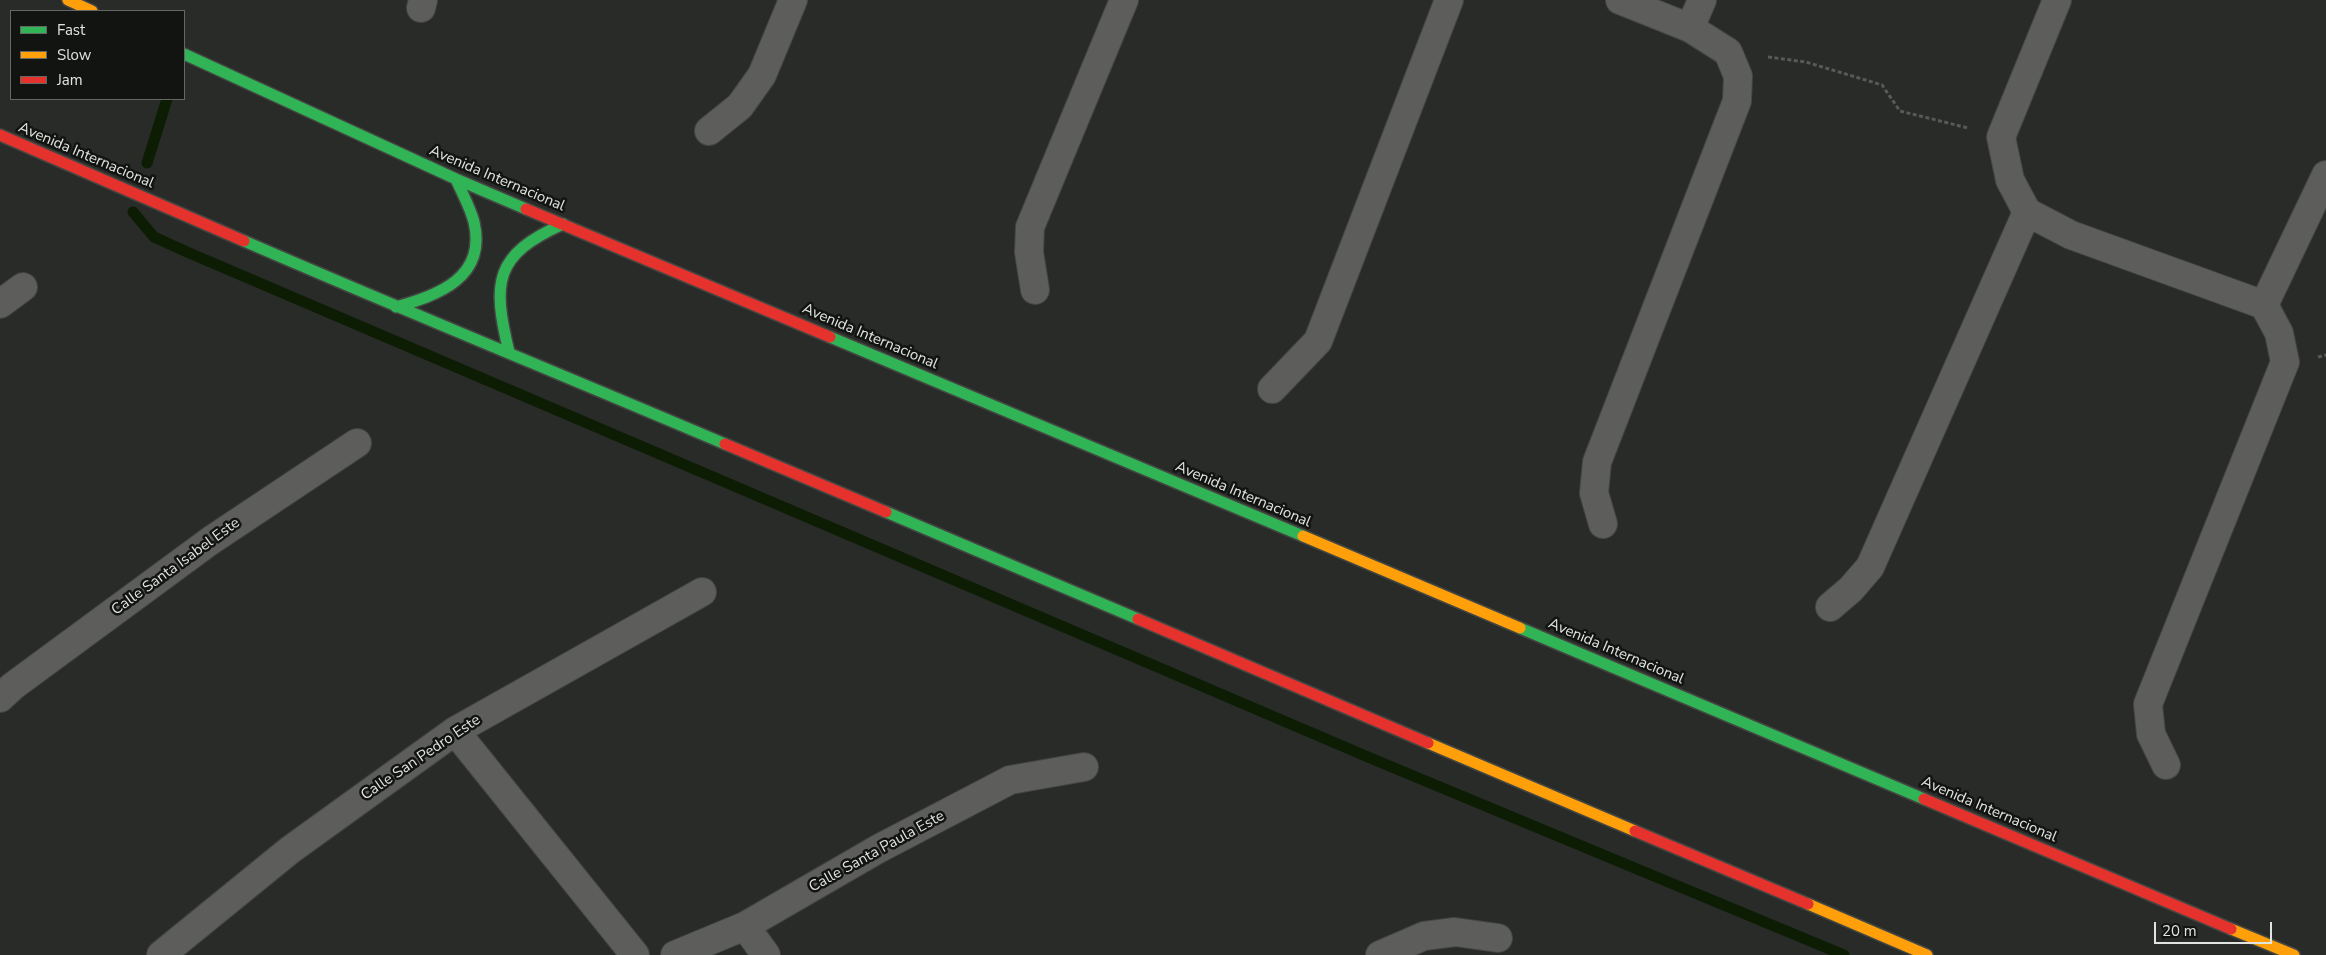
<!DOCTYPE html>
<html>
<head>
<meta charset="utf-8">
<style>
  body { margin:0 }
  #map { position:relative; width:2326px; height:955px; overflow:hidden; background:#292b28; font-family:"Nunito Sans",sans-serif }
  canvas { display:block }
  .legend { position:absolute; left:10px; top:10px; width:175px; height:90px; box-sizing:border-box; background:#121412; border:1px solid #656764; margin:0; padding:6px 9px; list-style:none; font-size:15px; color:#e1e4e0 }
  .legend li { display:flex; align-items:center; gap:10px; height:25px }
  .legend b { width:25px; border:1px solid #656764 }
  .scale { position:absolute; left:2154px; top:922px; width:118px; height:22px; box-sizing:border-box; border:2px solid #e1e4e0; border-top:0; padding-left:6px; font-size:15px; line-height:18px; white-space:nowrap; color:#e1e4e0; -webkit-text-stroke:4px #121412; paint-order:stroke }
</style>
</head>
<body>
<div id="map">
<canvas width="2326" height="955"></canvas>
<ul class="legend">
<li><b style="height:6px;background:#30b455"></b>Fast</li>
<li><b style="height:6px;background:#ff9f0a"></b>Slow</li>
<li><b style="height:6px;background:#e5322d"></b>Jam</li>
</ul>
<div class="scale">20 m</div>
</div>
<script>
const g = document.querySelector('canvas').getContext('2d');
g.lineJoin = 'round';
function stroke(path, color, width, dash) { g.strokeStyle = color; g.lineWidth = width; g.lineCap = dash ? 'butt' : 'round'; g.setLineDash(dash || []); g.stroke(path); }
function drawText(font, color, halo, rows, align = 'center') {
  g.font = font + ' "Nunito Sans",sans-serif'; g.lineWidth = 5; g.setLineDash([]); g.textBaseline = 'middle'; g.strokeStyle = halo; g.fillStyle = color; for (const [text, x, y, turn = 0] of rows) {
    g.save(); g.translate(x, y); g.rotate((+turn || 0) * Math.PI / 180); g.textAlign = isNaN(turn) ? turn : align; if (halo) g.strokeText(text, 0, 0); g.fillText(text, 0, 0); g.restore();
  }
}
stroke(new Path2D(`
  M147,163L167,99
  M133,212L154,237L187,252L1375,760L1844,955`), '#0c1d04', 11);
const street = new Path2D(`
  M2057,0L2001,137L2010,180L2027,212L2071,235L2264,305L2279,333L2285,362L2148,704L2151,734L2166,765
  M421,8L423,0
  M1690,28L1702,0
  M709,131L740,106L762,75L793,0
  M1035,290L1029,252L1030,227L1124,0
  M0,304L23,287
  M2264,305L2326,175
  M1272,389L1318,341L1449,0
  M1603,524L1594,493L1597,462L1737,101L1738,76L1728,52L1690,28L1620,0
  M1830,607L1851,589L1870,567L2027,212
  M0,698L13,686L210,541L357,443
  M455,731L635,955
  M745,926L766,955
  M161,955L290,850L455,731L702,592
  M675,955L745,926L878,849L1010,780L1084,767
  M1380,955L1424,936L1455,932L1498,938`);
const fast = new Path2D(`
  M184,54L456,179L526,209
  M244,241C403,310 565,376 725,444
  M396,307C438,295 487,278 474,222C470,207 462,193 456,179
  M830,337L1303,536
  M509,352C492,282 494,255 563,224
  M886,512L1138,619
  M1520,628L1924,799`);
const slow = new Path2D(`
  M68,0L92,11
  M1303,536L1520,628
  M1428,743L1635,831
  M1808,904L1927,955
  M2231,929L2294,955`);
const jam = new Path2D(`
  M0,135L244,241
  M526,209L830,337
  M725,444L886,512
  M1138,619L1428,743
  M1924,799L2231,929
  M1635,831L1808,904`);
stroke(street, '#434642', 30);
stroke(fast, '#434642', 14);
stroke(slow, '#434642', 14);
stroke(jam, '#434642', 14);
stroke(new Path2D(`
  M1768,57L1806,62L1882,85L1900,111L1968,128
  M2318,357L2326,355`), '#585958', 3, [4, 2.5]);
stroke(street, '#5d5e5c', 28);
stroke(fast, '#30b455', 11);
stroke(slow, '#ff9f0a', 11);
stroke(jam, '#e5322d', 11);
drawText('15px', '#e1e4e0', '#121412', [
  ["Avenida Internacional",86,156,23],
  ["Avenida Internacional",497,179,23],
  ["Avenida Internacional",870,337,23],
  ["Avenida Internacional",1243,495,23],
  ["Calle Santa Isabel Este",176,567,-36],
  ["Avenida Internacional",1616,652,23],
  ["Calle San Pedro Este",421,758,-34],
  ["Avenida Internacional",1989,810,23],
  ["Calle Santa Paula Este",877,852,-29]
]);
</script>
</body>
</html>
